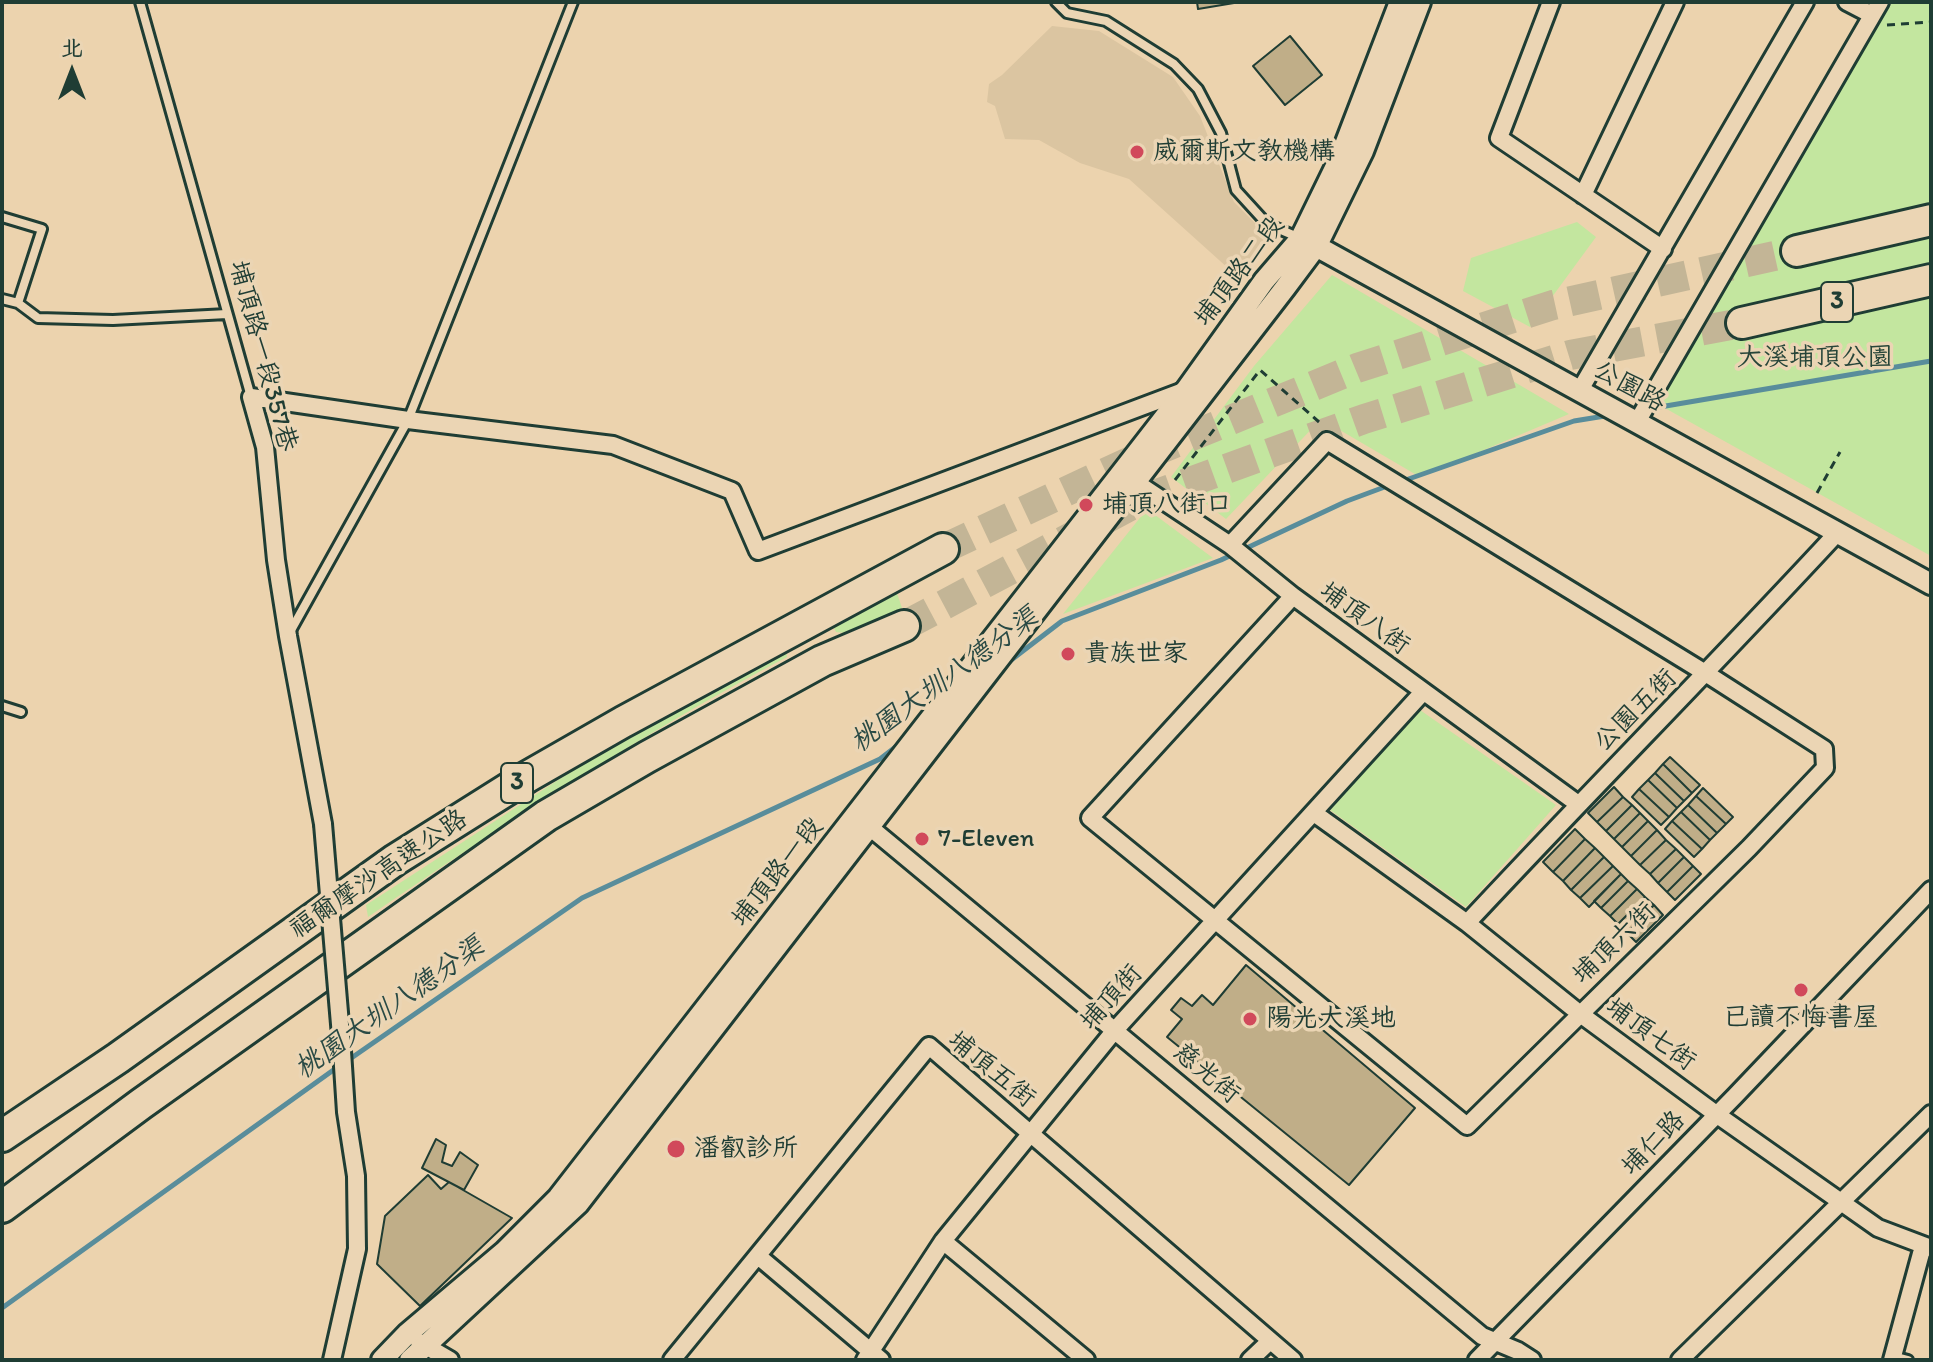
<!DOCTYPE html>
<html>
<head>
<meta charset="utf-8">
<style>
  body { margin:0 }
  #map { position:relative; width:1933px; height:1362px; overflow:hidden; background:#ecd3ae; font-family:Itim,"LXGW WenKai TC",sans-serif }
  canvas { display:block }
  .frame { position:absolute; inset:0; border:4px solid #1f3d34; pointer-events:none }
  .north { position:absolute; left:32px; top:32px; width:80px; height:80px; -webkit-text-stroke:6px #ebd5b4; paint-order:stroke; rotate:0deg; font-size:22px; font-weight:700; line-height:32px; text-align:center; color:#1f3d34 }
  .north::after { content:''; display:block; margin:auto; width:28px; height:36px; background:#1f3d34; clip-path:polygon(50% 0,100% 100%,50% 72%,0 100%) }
</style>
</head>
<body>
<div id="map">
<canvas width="1933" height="1362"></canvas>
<div class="frame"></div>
<div class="north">北</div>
</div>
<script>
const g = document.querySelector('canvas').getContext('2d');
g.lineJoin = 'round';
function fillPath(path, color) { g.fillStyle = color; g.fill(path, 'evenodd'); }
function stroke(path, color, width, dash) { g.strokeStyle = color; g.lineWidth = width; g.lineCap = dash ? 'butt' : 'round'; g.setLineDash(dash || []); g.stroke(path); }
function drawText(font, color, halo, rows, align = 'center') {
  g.font = font + ' Itim,"LXGW WenKai TC",sans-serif'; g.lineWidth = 7; g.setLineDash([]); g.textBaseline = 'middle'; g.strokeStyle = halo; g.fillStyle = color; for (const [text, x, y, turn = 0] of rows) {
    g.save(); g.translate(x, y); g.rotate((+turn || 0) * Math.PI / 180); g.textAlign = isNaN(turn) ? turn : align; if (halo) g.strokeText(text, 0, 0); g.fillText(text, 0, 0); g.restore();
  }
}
fillPath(new Path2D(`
  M1052,26L1099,31L1173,77L1200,116L1234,202L1271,239L1239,278L1129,179L1080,163L1039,140L1005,139L995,106L987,102L989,84L1002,75Z`), '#dbc5a1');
fillPath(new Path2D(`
  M1892,2H1931V556L1654,402Z
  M1577,222L1596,237L1530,327L1463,291L1471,258Z
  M1332,275L1569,414L1420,477L1321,419L1226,519L1171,477L1254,366Z
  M1147,509L1213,558L1063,614Z
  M896,590L902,608L845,633L836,632L833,626L836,621Z
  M786,649L787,657C641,734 504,824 368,917L366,905L598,754L691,698Z
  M1420,710L1556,805L1466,907L1330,810Z`), '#c3e69f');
stroke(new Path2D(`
  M1648,409L1931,361
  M1400,482L1574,421L1611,415
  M1006,664L1062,621L1221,560L1347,501L1390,485
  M347,1061L582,898L880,759L902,742
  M2,1308L339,1066`), '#598d9b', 5);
const building = new Path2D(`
  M1197,2H1240L1198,9Z
  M1290,36L1322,75L1285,105L1253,66Z
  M1670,757L1700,785L1692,793L1663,764Z
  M1663,764L1692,793L1684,801L1655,773Z
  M1655,773L1684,801L1677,808L1648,780Z
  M1648,780L1677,808L1669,817L1639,789Z
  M1614,787L1623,797L1597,822L1588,813Z
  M1703,788L1733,817L1726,824L1696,796Z
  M1639,789L1669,817L1661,825L1632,797Z
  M1696,796L1726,824L1717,833L1688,805Z
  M1623,797L1632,805L1606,831L1597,822Z
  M1632,805L1640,813L1614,839L1606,831Z
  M1688,805L1717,833L1710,840L1681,812Z
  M1681,812L1710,840L1702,849L1672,821Z
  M1640,813L1648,821L1622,847L1614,839Z
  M1648,821L1657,830L1631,856L1622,847Z
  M1672,821L1702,849L1694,857L1665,829Z
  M1575,829L1585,839L1553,872L1543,862Z
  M1657,830L1666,840L1640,865L1631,856Z
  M1585,839L1595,848L1563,881L1553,872Z
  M1666,840L1676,849L1650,874L1640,865Z
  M1595,848L1604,857L1571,890L1563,881Z
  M1676,849L1684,857L1658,883L1650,874Z
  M1604,857L1613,866L1580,898L1571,890Z
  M1684,857L1693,866L1667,892L1658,883Z
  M1613,866L1621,874L1589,907L1580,898Z
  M1693,866L1701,874L1675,900L1667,892Z
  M1621,874L1628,881L1601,908L1594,901Z
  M1628,881L1637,889L1610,916L1601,908Z
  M1637,889L1645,897L1618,924L1610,916Z
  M1645,897L1654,905L1627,933L1618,924Z
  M1654,905L1663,915L1636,942L1627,933Z
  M1246,965L1415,1108L1349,1185L1167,1037L1182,1019L1171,1010L1181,998L1192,1006L1202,995L1213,1005Z
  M436,1139L446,1145L442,1162L452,1166L460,1152L478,1165L464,1190L422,1168Z
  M428,1175L441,1189L449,1182L512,1218L420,1306L377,1264L385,1216Z`);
fillPath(building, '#c0ae88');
stroke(building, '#1f3d34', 2);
stroke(new Path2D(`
  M943,549L1131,461L1357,368L1553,305L1797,251
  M904,626L1143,499L1364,419L1570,355L1742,323`), '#c3b596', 30, [30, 15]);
const service = new Path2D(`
  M140,2L251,397
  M1056,2L1067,13L1106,21L1174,64L1198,89L1221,133L1236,190L1267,224L1300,238
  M2,217L42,229L18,303
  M2,299L18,303L38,318L113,320L227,314
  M290,632L408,420L573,2
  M2,706L21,712
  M1893,1356L1908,1360`);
const minor = new Path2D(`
  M1551,2L1499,138L1663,249
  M1847,2L1872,15
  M1583,195L1675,2
  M1580,390L1805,2
  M1637,422L1880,2
  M1126,476L1230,545L1293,596L1578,804
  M1230,545L1327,441L1707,674L1824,749L1825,768L1749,848L1467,1126L1090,818L1293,596
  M1314,813L1467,923L1579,1013L1716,1114L1878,1228L1931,1248
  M860,819L1482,1336L1518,1351L1532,1360
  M323,824L288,636L276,560L265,447L251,397L408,420L613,445L732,491L758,551L1186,390
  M1467,923C1589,792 1716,664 1838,532
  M943,1241L1086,1360
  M758,1256L881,1360
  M419,1342L450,1360
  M332,1360L357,1249L356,1176L346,1112L341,1036
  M672,1360L929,1046L1293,1360
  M865,1360L943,1241L1115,1030L1423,692
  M1250,1360L1270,1341
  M1477,1360L1735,1096L1931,890
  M1680,1360L1931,1114
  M1892,1360L1923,1246`);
const tertiary = new Path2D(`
  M1305,240L1931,584
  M382,1360L407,1334L504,1252L558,1198L1186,390L1264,281L1301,238L1340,158L1400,2
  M410,1360L578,1204L1285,288L1317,245L1363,151L1420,2`);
const motorway = new Path2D(`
  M1797,251L1931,220
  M1742,323L1931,280
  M2,1136L118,1058L395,860L527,777L623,722L943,549
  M2,1207L141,1104L546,816L647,757L822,661L904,626`);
stroke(service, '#1f3d34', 14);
stroke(minor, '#1f3d34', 22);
stroke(tertiary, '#1f3d34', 26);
stroke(motorway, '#1f3d34', 36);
stroke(new Path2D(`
  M1887,25L1931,22
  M1175,480L1260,370L1319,422
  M1817,493L1840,452`), '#1f3d34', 3, [8, 6]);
stroke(service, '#ebd5b4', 8);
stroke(minor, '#ebd5b4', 16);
stroke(tertiary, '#ebd5b4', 20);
stroke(motorway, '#ebd5b4', 30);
const minorBridge = new Path2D(`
  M323,824L341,1036`);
stroke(minorBridge, '#1f3d34', 22, []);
stroke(minorBridge, '#ebd5b4', 16);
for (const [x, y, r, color] of [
  [1137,152,8,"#d1495b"],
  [1086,505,8,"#d1495b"],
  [1068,654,8,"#d1495b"],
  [922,839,8,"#d1495b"],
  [1801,990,8,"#d1495b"],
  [1250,1019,8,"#d1495b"],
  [676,1149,10,"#d1495b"]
]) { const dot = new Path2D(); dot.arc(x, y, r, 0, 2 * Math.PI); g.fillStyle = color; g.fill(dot); stroke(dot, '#ebd5b4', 3); }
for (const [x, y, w] of [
  [1837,302,32],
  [517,783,32]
]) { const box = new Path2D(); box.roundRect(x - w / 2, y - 20, w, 40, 6); g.fillStyle = '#ebd5b4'; g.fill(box); stroke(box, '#1f3d34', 2); }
drawText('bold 24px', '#1f3d34', null, [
  ["3",1837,302],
  ["3",517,783]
]);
drawText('26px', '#1f3d34', '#ebd5b4', [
  ["威爾斯文教機構",1153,152],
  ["埔頂八街口",1102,505],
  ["貴族世家",1084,654],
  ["7-Eleven",938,839],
  ["已讀不悔書屋",1801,1018,"center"],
  ["陽光大溪地",1266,1019],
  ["潘叡診所",694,1149]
], 'left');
drawText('26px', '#1f3d34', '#ebd5b4', [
  ["埔頂路二段",1240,272,-53],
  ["埔頂路一段357巷",262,356,75],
  ["公園路",1629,387,29],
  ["埔頂八街",1364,619,36],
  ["公園五街",1636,711,-45],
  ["埔頂路一段",778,873,-52],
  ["福爾摩沙高速公路",379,875,-34],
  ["埔頂六街",1615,944,-44],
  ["埔頂街",1112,998,-48],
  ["埔頂七街",1650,1035,36],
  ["埔頂五街",991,1070,39],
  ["慈光街",1206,1074,40],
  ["埔仁路",1654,1144,-46]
]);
drawText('26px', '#274539', '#ebd5b4', [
  ["大溪埔頂公園",1815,358]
]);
drawText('italic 28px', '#294a45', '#ebd5b4', [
  ["桃園大圳八德分渠",945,681,-36],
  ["桃園大圳八德分渠",390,1009,-35]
]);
</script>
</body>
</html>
